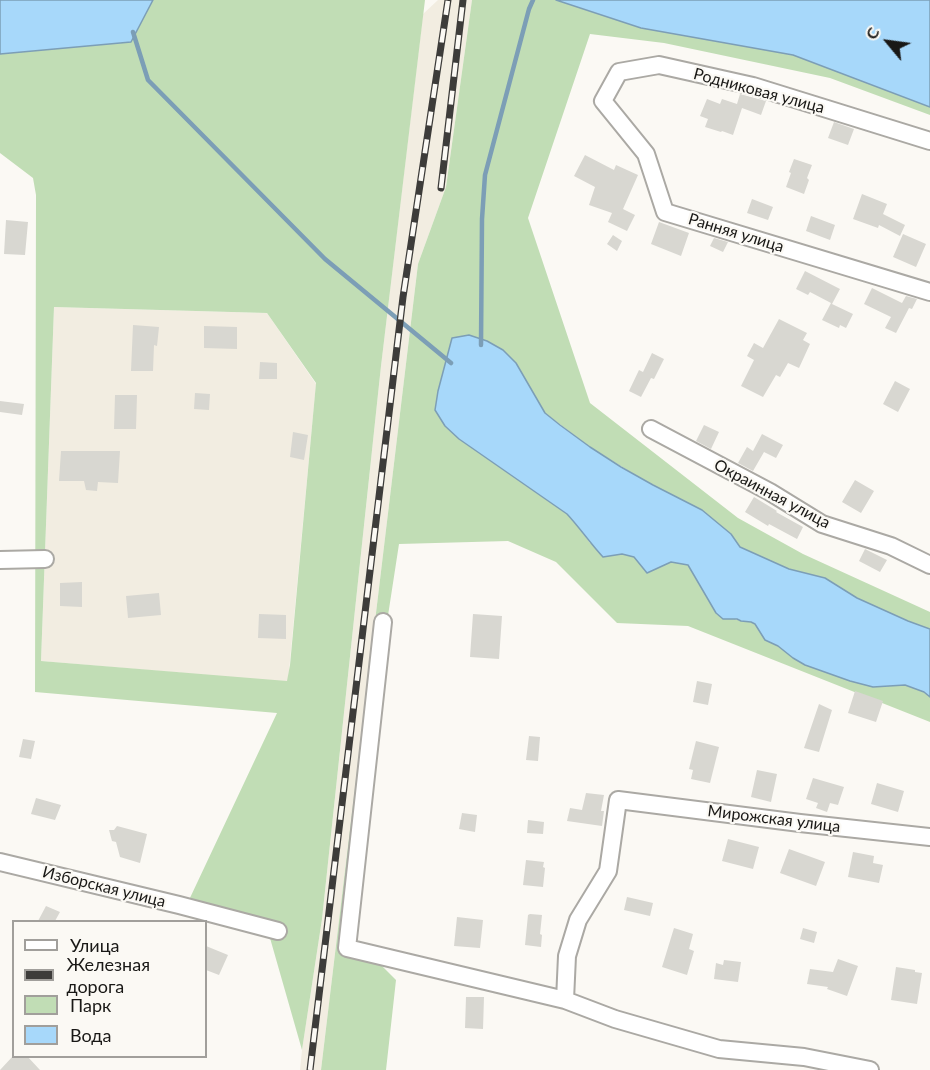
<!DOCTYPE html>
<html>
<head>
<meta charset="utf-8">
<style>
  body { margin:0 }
  #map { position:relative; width:930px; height:1070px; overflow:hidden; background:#fbf9f4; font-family:Lato,sans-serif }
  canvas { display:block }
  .legend { position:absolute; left:12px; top:920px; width:195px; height:138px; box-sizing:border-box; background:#fbf9f4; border:2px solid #a19f9b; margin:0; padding:8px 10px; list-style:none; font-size:18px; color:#191816 }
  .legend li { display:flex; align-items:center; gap:12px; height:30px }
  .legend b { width:30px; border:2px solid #a19f9b }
  .north { position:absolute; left:858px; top:12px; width:60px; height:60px; -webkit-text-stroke:4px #fbf9f4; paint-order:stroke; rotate:299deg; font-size:16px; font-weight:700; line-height:24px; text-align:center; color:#191816 }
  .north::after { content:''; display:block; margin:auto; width:21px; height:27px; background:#191816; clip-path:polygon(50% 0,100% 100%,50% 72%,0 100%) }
</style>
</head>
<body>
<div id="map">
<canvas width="930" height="1070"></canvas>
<ul class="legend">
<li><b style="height:8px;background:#fff"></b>Улица</li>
<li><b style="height:8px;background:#3d3c3a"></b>Железная дорога</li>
<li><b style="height:16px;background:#c1ddb5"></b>Парк</li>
<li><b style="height:16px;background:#a7d8fa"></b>Вода</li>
</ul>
<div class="north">С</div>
</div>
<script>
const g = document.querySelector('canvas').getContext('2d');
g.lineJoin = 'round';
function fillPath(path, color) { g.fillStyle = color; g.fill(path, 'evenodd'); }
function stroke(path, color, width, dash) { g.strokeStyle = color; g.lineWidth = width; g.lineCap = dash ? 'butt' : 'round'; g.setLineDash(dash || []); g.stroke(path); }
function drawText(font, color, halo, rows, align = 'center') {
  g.font = font + ' Lato,sans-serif'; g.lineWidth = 4.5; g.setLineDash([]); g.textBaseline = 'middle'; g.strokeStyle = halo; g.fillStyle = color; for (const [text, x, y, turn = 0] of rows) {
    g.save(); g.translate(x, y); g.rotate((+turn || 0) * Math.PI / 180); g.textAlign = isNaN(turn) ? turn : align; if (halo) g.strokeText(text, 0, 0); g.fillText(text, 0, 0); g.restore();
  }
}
fillPath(new Path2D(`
  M438,0H472L446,187L418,264L321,1070H300L302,1050L322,919L381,366L423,14Z
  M54,307L267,313L316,384L288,682L41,661Z`), '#f2ede1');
fillPath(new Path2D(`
  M153,0H425L381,366L322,919L302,1050L270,938L268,921L189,900L277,713L35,692L36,195L33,178L0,153V54L131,42ZM54,307L267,313L316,383L290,665L287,681L41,661Z
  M472,0H556L641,28L793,55L930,107V115L830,78L664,43L590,34L528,218L590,403L738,518L803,554L930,612V629L908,621L857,598L825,578L789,569L739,547L731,534L590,447L545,413L535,396L452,338L438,391L435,410L459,439L567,514L579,528L590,543L635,557L647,573L671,562L688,565L716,613L741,621L751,622L755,624L765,640L778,646L793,658L805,665L850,681L873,687L905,685L924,692L930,697V722L688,626L617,623L556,562L508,541L399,544L387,622L353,937L396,980L386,1070H321L418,264L446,187Z`), '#c1ddb5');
const water = new Path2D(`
  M0,0H153L131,42L0,54Z
  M556,0H930V107L793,55L641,28Z
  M469,335L487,341L503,350L516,363L545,413L560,425L590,447L621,467L653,485L702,510L731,534L740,547L789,569L825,578L857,598L908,621L930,629V697L924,692L905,685L873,687L850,681L805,665L793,658L778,646L765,640L755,624L751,622L741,621L737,619H723L716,613L688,565L671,562L647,573L634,557L622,554L603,557C590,543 580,528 567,514L459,439L445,426L435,410L438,391L452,338Z`);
fillPath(water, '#a7d8fa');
stroke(water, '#7c9eb6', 1.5);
stroke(new Path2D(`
  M133,32L148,80L325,259L451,363
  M481,345L482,219L485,175L529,9L533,0`), '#7c9eb6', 4.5);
fillPath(new Path2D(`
  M740,94L766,101L761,115L742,108L733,135L722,131L721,132L705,127L708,119L700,116L707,99L720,104L722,99L737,104Z
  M834,122L854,129L848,145L828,138Z
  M585,155L614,170L616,165L638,175L623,209L635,215L627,231L608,222L612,213L589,205L595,187L574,176Z
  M794,159L812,165L807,178L809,180L804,194L786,187L791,173L789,172Z
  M862,194L887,204L883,214L905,225L900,236L879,225L878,228L853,219Z
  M752,199L773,207L768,220L747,213Z
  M811,216L835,225L830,240L806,231Z
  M6,220L28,222L25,255L4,254Z
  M659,222L689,233L681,256L651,244Z
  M903,234L926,244L916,267L893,257Z
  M613,235L622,241L617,251L607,244Z
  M714,238L728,242L723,252L710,246Z
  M805,271L840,289L832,304L853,314L846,328L840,325L839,328L822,320L831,303L810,292L808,295L796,289Z
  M872,288L902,303L906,296L917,299L912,309L909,308L896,333L885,328L891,317L864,304Z
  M779,319L807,333L803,340L810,344L799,368L788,363L780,377L776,375L763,397L741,386L754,360L747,356L754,343L763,348Z
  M133,325L159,327L157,346L154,345L153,371H131Z
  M204,326L237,327V349L204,348Z
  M652,353L664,359L654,379L651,378L641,397L629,391L639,370L643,372Z
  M260,362L277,363V379H259Z
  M895,381L910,389L898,412L883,404Z
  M195,393L210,394L209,410L194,409Z
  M115,395H137L136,429H114Z
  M0,401L24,404L22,415L0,412Z
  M704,425L719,432L711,449L696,441Z
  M293,432L308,435L304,460L290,457Z
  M762,434L783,445L776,458L764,452L753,471L738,463L747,447L753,451Z
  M61,451H120L118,483L98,482L97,491L86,490L84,481H59Z
  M855,480L874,491L861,513L842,502Z
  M754,497L777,511L776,512L803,527L797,539L769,524L768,526L745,512Z
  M865,549L887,560L880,572L859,561Z
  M82,582V607L60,606V583Z
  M159,593L161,615L128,618L126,596Z
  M259,614L286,615V639L258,638Z
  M473,614L502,616L499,659L470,657Z
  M697,681L712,684L708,705L693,702Z
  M855,691L883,701L876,722L848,713Z
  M819,704L832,710L819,752L804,748Z
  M529,736L540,737L538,761L526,760Z
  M23,739L35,741L31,759L19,757Z
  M696,741L719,747L710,783L691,779L693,770L689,769Z
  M757,770L777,774L771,802L751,797Z
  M813,778L844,787L838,805L830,803L827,812L816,808L818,803L806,799Z
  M877,783L904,791L898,812L871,804Z
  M586,793L604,795L601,811H604L602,826L567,821L570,808L582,810Z
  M36,798L61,805L55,820L31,814Z
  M462,813L477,815L475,832L459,829Z
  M528,820L544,822L543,834L527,833Z
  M117,826L147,834L140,863L120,857L116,842L112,841L109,830H114Z
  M728,839L759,847L753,869L722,861Z
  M789,849L825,862L816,886L780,873Z
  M853,852L874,856L873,863L883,865L879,883L848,877Z
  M526,860L544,862L543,867L545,868L543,887L523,885Z
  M627,897L653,903L650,916L624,910Z
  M46,906L60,912L55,921H38Z
  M530,914L542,915L540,934L542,935L541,947L525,945L528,915Z
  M457,917L483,920L480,948L454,946Z
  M674,928L693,934L689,949L694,951L687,975L662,967Z
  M803,928L817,932L814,943L800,939Z
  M206,946L228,955L219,975L206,970Z
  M838,959L858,966L847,996L827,989L828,987L807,984L810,969L833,972Z
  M724,960L741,962L738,982L714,979L716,963L723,965Z
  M896,967L915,970V972L922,973L917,1004L891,1000Z
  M466,997H484L483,1029L465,1028Z
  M13,1056H27L40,1070H0Z`), '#d8d7d1');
const minor = new Path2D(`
  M930,141L753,86L659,65L619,72L603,101L646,154L665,212L930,292
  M651,429L770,492L822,524L891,546L930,565
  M0,560L45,559
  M383,622L347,948L565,1000L615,1019L719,1049L804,1057L870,1070
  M0,862L179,905L278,931
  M565,1000L567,956L578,920L608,871L618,800L800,823L930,837`);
stroke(minor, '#aba9a4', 20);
stroke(minor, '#fff', 16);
const rail = new Path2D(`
  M441,188L463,0
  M310,1070L403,297L448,0`);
stroke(rail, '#3d3c3a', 7);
stroke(rail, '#fbf9f4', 4.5, [14]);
drawText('16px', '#191816', '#fbf9f4', [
  ["Родниковая улица",759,91,15],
  ["Ранняя улица",736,233,17],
  ["Окраинная улица",772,494,28],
  ["Мирожская улица",774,819,7],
  ["Изборская улица",104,887,14]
]);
</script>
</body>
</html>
